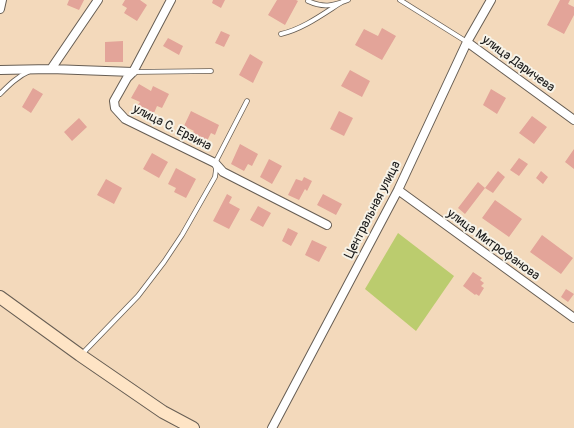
<!DOCTYPE html>
<html>
<head>
<meta charset="utf-8">
<style>
  body { margin:0 }
  canvas { display:block; background:#f3d9bb }
</style>
</head>
<body>
<canvas width="574" height="428"></canvas>
<script>
const g = document.querySelector('canvas').getContext('2d');
g.lineJoin = 'round';
function fillPath(path, color) { g.fillStyle = color; g.fill(path, 'evenodd'); }
function stroke(path, color, width, dash) { g.strokeStyle = color; g.lineWidth = width; g.lineCap = dash ? 'butt' : 'round'; g.setLineDash(dash || []); g.stroke(path); }
function drawText(font, color, halo, rows, align = 'center') {
  g.font = font + ' Pangolin,sans-serif'; g.lineWidth = 4; g.setLineDash([]); g.textBaseline = 'middle'; g.strokeStyle = halo; g.fillStyle = color; for (const [text, x, y, turn = 0] of rows) {
    g.save(); g.translate(x, y); g.rotate((+turn || 0) * Math.PI / 180); g.textAlign = isNaN(turn) ? turn : align; if (halo) g.strokeText(text, 0, 0); g.fillText(text, 0, 0); g.restore();
  }
}
fillPath(new Path2D(`
  M398,233L454,276L416,331L365,289Z`), '#bbcc6e');
fillPath(new Path2D(`
  M69,0H84L79,10L67,5Z
  M125,0H140L147,5L137,21L124,13L127,8L122,5Z
  M213,0H225L221,8L212,3Z
  M277,0H296L298,1L285,25L268,15Z
  M560,0H570L568,4L574,7V15L564,34L547,25Z
  M382,28L396,36L382,60L355,45L364,29L378,36Z
  M221,31L230,35L224,47L215,43Z
  M168,38L183,46L179,55L163,46Z
  M123,41V62H105V42Z
  M250,54L263,62L253,83L239,75Z
  M350,70L370,81L362,97L341,86Z
  M139,84L151,91L153,86L169,94L162,108L157,106L154,113L138,105L140,102L131,98Z
  M33,88L43,94L31,113L22,107Z
  M491,89L506,98L497,114L483,105Z
  M191,111L219,125L215,135L211,133L207,141L192,133L194,131L184,126Z
  M339,111L353,118L344,136L330,129Z
  M532,116L547,127L534,144L519,133Z
  M79,118L87,127L72,141L64,132Z
  M240,144L258,154L252,166L248,164L244,171L231,164Z
  M574,149V169L565,162Z
  M152,153L168,162L159,178L143,169Z
  M519,158L528,164L519,176L510,170Z
  M269,159L282,166L272,184L260,177Z
  M176,168L196,179L186,198L174,192L176,188L168,184Z
  M498,171L505,177L493,193L485,188Z
  M541,171L548,177L543,184L536,178Z
  M304,177L312,181L307,191L305,189L299,200L288,195L296,179L302,181Z
  M106,179L122,188L114,204L97,195Z
  M478,182L485,188L465,214L458,208Z
  M227,194L232,197L229,203L240,209L229,229L213,221Z
  M323,194L342,204L336,215L317,205Z
  M495,200L522,219L509,237L482,218Z
  M258,206L271,213L263,227L250,220Z
  M288,228L298,233L291,246L282,241Z
  M542,235L573,258L561,274L530,252Z
  M312,240L327,247L319,262L305,255Z
  M473,272L482,278L480,280L484,283L481,286L484,288L479,296L476,294L475,295L463,286Z
  M566,289L574,294L568,302L561,297Z`), '#e3a499');
const lane = new Path2D(`
  M400,0L467,42
  M308,1C323,8 333,6 348,0
  M281,34C303,29 323,14 342,2
  M133,72L211,71
  M0,94C9,85 18,76 30,71
  M82,354L138,296L164,262L182,235L215,177L216,170L215,163L247,101`);
const street = new Path2D(`
  M171,0L133,72L127,78L114,101L115,108L125,119L215,163L223,172L327,225
  M0,9L2,0
  M467,42L574,120
  M51,69L98,0
  M0,70L51,69L133,72
  M398,190L574,318
  M272,428L398,190L467,42L491,0`);
const secondary = new Path2D(`
  M0,297L80,355L163,412L193,428`);
stroke(lane, '#675e54', 5.5);
stroke(street, '#675e54', 10);
stroke(secondary, '#675e54', 14);
stroke(lane, '#fff', 4);
stroke(street, '#fff', 8);
stroke(secondary, '#fee4c5', 12);
drawText('13px', '#1c1c1c', '#f7f3e8', [
  ["улица Даричева",518,64,36],
  ["улица С. Ерзина",172,128,27],
  ["Центральная улица",373,210,-63],
  ["улица Митрофанова",493,245,36]
]);
</script>
</body>
</html>
